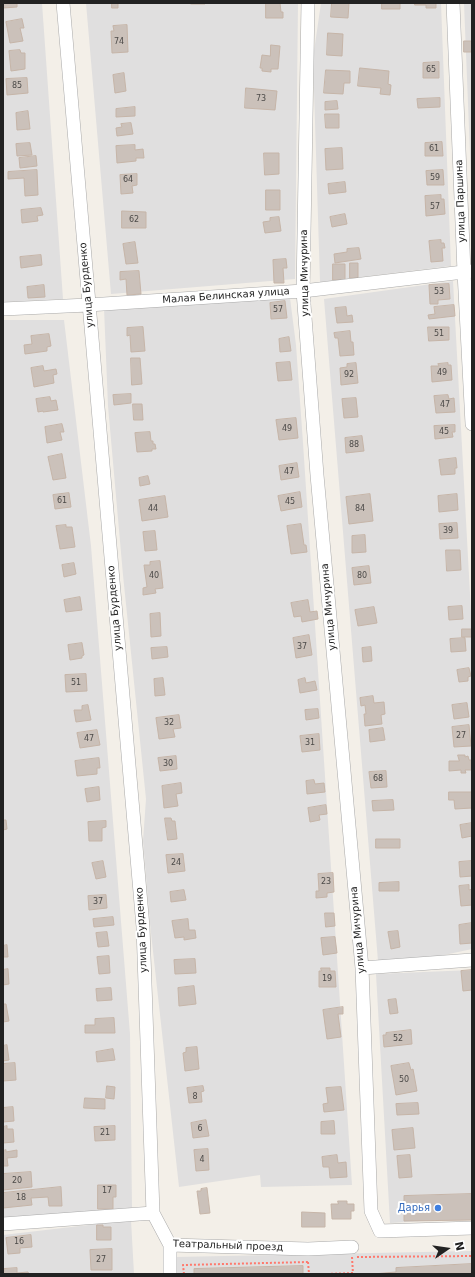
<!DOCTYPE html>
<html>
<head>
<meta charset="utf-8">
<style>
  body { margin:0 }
  #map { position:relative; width:475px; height:1277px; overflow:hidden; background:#f3efe8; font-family:"DejaVu Sans",sans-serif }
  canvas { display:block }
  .frame { position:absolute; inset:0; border:4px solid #222; pointer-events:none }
  .north { position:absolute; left:427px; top:1229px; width:40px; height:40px; -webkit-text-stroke:3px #fff; paint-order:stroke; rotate:77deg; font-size:11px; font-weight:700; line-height:16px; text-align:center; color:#222 }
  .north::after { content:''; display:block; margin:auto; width:14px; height:18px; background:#222; clip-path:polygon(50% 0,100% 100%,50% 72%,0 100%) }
</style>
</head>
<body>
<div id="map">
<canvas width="475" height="1277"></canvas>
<div class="frame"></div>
<div class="north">N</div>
</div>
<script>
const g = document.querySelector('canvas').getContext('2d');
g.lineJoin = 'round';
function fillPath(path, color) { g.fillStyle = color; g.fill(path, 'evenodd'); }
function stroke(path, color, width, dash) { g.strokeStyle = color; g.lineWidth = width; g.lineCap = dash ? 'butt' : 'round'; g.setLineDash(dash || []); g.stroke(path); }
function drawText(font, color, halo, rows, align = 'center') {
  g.font = font + ' "DejaVu Sans",sans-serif'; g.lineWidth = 4; g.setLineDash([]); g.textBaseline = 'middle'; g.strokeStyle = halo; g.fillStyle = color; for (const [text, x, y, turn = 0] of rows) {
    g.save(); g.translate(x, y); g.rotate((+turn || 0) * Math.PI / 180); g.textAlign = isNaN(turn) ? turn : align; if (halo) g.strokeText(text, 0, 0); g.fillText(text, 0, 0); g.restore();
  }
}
fillPath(new Path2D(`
  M3,3H42L63,299L3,302Z
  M86,3H298L295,279L111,294Z
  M321,3H441L451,266L320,282L313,58Z
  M464,3H472V204Z
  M453,281L472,631V949L435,957L378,961L324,299Z
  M290,298L296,345L303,443L352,1185L261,1187L260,1175L179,1187L150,924L143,841L146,799L123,575L108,406L104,308Z
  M3,320H64L91,546L130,1034L132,1208L3,1220Z
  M472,970V1218L390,1223L376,974Z
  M131,1220L134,1274H4L3,1235Z
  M472,1251V1274H175V1257Z`), '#e0dfdf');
const building = new Path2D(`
  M3,3H17V7L3,8Z
  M112,3H118V8H112Z
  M191,3H205V4H191Z
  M266,3H280L281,12H283V18H266Z
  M332,3H349L348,18L331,17Z
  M382,3H400V9H382Z
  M415,3H436V8H426V5H415Z
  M22,19L24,28H20L23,41L10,43L6,22Z
  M127,25L128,52L112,53L111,31H114L113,26Z
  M328,33L343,34L342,56L327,55Z
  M464,41H472V52H464Z
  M271,45L280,46L278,69H271V72L262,71V68H260L262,55L270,56Z
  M20,50L21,53H25V69L11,71L9,51Z
  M439,62V78H423V63Z
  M360,68L389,71L388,84L391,85L390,95L380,94L381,88L358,86Z
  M326,70L350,71V83H344L343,94L324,93Z
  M124,73L126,91L115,93L113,75Z
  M27,78L28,93L7,95L6,79Z
  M246,88L277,91L275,110L245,108Z
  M440,98V107L418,108L417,99Z
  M337,101L338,109L325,110V102Z
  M135,107V116L116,117V109Z
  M28,111L30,129L17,130L16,113Z
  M325,114H339V128H326Z
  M131,123L133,134L117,136L116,128L122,127L121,124Z
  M442,142L443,156H425V143Z
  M30,143L32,155L17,156L16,144Z
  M135,145V150L143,149L144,158H136V161L117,163L116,146Z
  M342,148L343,169L326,170L325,149Z
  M264,153H279V174L265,175Z
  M36,156L37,166L20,168L19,158Z
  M37,170L38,195L25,196L24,178L8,179V172Z
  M443,170L444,185H427L426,171Z
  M137,174V185L132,186L133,193L121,194L120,175Z
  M345,182L346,192L329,194L328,184Z
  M266,190H280V210H266Z
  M441,195V199H444L445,214L426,216L425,196Z
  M41,208L43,215L37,216L38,221L22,223L21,210Z
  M122,211L146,212V228H122Z
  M345,214L347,224L332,227L330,217Z
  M279,217L281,231L265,233L263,222L270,221V218Z
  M441,240V243H444L445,248H442L443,261L431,262L429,241Z
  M135,242L138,263L126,264L123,244Z
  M359,248L361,259L335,263L334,254L347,252V249Z
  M41,255L42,265L21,268L20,257Z
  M286,259L287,268H283L284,283H274L273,260Z
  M350,263H358V278H350Z
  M333,264H345V280H333Z
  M139,271L141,294L127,295L126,279L120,280V272Z
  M449,284L450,299L438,300V304H430L429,285Z
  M44,285L45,297L28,298L27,287Z
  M285,301L287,318L271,319L270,303Z
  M454,305L455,316L429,319L428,315L435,314L434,307Z
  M346,307L347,316L352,315L353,322L337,323L335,308Z
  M143,327L145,351L131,352L130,335L127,336V328Z
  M428,327H449V340L429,341Z
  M350,331L351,342H353L354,355L340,356L338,338H335L334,333Z
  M49,334L51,346L47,347V351L25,354L24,345L32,344L31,336Z
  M289,337L291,351L280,352L279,339Z
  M131,358H140L142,384L132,385Z
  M290,362L292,380L278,381L276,363Z
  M356,363L358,383L341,385L340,368L347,367V364Z
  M448,363V365H451L452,380L432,382L431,366H439L438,364Z
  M43,366L44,371L56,369L57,374L53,375L54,383L34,387L31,368Z
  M131,394V403L114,405L113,395Z
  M448,395L449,399L454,398L455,412L436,413L434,396Z
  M50,397L51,401L56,400L58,410L43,412V411L38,412L36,399Z
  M356,398L358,417L344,418L342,399Z
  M133,404H142L143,420H134Z
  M296,418L298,438L279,440L276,420Z
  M62,424L64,432H60L62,440L47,443L45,427Z
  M455,425V432H452L453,437L435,439L434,426Z
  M150,432L151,441H153V444H155L156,449H152V451L137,452L135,433Z
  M362,436L364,451L346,453L345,438Z
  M62,454L66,478L53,480L48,457Z
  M456,458L457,468H455V474L441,475L439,460Z
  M297,463L299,477L281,480L279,466Z
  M148,476L150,484L140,486L139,478Z
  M300,492L302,507L281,511L278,496Z
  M69,493L71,507L55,509L53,495Z
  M370,494L373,521L349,524L346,497Z
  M457,494L458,510L439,512L438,496Z
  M165,496L168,517L142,521L139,500Z
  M457,523L458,538L440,539L439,524Z
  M301,524L304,545H306L307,552L291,554L287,526Z
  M66,525V527H72L75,547L60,549L56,526Z
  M155,531L157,550L145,551L143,532Z
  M365,535L366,552L352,553V536Z
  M446,550H460L461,570L447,571Z
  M160,561L163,588L155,589L156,593L143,595V588L147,587L144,565H150V562Z
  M74,563L76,574L64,577L62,565Z
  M369,566L371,583L354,585L352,568Z
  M80,597L82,610L66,612L64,600Z
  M308,600L310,612L317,611L318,619L302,622L301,616L294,617L291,603Z
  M462,606L463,619L449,620L448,607Z
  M374,607L377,623L358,626L355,610Z
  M160,613L161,636L151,637L150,614Z
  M462,629H472V637H462Z
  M309,635L312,655L296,658L293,638Z
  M465,638L466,651L451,652L450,639Z
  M82,643L84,655L82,656V658L70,660L68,645Z
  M167,647L168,657L152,659L151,648Z
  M371,647L372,661L363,662L362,648Z
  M469,668L471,676L468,677V681L459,682L457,670Z
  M86,674L87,691L66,692L65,675Z
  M163,678L165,695L155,696L154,679Z
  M305,678L306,683L315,681L317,690L300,693L298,680Z
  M373,696L374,703L384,702L385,714L381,715L382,724L365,726L364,714H366L365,705L361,706L360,698Z
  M467,703L469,717L454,719L452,705Z
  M88,705L91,720L76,722L74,710H82V706Z
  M318,709L319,718L306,720L305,710Z
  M179,715L181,728L173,729L175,737L159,739L156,718Z
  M469,725L471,746L454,747L452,727Z
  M383,728L385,740L370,742L369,730Z
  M97,730L100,745L80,748L77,733Z
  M319,734L320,750L302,752L300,736Z
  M458,755H465V757L468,756L469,760H471V770H465L466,773H461V770L449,771V761H459Z
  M176,756L177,769L160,771L158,758Z
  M99,758L100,768H97V774L77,776L75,761Z
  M386,771L387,787L371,788L369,772Z
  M314,780L315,784L324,783L325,792L307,794L306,781Z
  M181,783L182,793L176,794L178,806L164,808L162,786Z
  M99,787L100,800L87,802L85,789Z
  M449,792H472V808L455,809L454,800H449Z
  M393,800L394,810L373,811L372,801Z
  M326,805L327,814L319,815L320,820L310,822L308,808Z
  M165,818H171L172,821H175L177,839L168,840Z
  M3,820H6L7,829L3,830Z
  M106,821V827L102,828V841H89L88,822Z
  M472,823V836L462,838L460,825Z
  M376,839H400V848H376Z
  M183,854L185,871L168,873L166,855Z
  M103,861L106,877L96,879L92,863Z
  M472,861V876L460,877L459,862Z
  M333,873L334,892L327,893V897L316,898V891H319L318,874Z
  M399,882V891H379V883Z
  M469,885V890L472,889V905L461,906L459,886Z
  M184,890L186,900L171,902L170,892Z
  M106,895L107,908L89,910L88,896Z
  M325,913H334L335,926L326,927Z
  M113,917L114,925L94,927L93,919Z
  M188,919L189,930H195L196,938L184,940V937L175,938L172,921Z
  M472,923V943L460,944L459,925Z
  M398,931L400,947L391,949L388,932Z
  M107,932L109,946L98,947L96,933Z
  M335,937L337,953L323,955L321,938Z
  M7,945L8,957H3V946Z
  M109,956L110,973L99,974L97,957Z
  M195,959L196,973L175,974L174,960Z
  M321,968H330V971H335L336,987H319V971H321Z
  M8,969L9,984L3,985V970Z
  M472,970V990L463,991L461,971Z
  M194,986L196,1004L179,1006L178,988Z
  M111,988L112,1000L97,1001L96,989Z
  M396,999L398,1013L390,1014L388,1000Z
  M3,1004H6L9,1021L3,1022Z
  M343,1007V1014H338L341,1037L327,1039L323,1010Z
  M114,1018L115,1033H85V1025H95V1019Z
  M411,1030L412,1044L384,1047L383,1035H386V1033Z
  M7,1045L9,1060L3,1061V1046Z
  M197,1047L199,1069L185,1071L183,1053L186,1052V1048Z
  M113,1049L115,1060L97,1062L96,1052Z
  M15,1063L16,1080L3,1081V1064Z
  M409,1063L411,1070L413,1069L417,1091L396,1095L391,1066Z
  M107,1086L115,1087L114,1099L106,1098Z
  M203,1086L204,1091L201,1092L202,1102L189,1103L187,1088Z
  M341,1087L344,1110L324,1112L323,1104L328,1103L326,1088Z
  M85,1098L105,1099V1109L84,1108Z
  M418,1103L419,1114L397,1115L396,1104Z
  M13,1107L14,1121L3,1122V1108Z
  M206,1120L209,1136L193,1138L191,1123Z
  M334,1121L335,1134H321V1122Z
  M7,1126V1129H13L14,1142L3,1143V1127Z
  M115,1126V1140L95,1141L94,1127Z
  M413,1128L415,1148L394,1150L392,1130Z
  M208,1149L209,1170L196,1171L194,1150Z
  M6,1150V1152L17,1150V1157L7,1158L8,1166H3V1151Z
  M337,1155L338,1163L346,1162L347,1177L330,1178L329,1167H323L322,1157Z
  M410,1155L412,1177L399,1178L397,1156Z
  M31,1172L32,1187L3,1190V1174Z
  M98,1185H116V1197H113V1209H98Z
  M61,1187L62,1206H49L48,1197L31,1198L32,1205L3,1208V1193Z
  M207,1188L210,1213L200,1214L197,1191H201V1189Z
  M472,1194V1220L404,1221V1196Z
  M338,1201H347V1204H354V1211H351V1219H332L331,1204H338Z
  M302,1212L325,1213V1227H302Z
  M97,1225H103V1227H111V1240H97Z
  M31,1235L32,1247L20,1248V1253L8,1254L6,1238Z
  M112,1249V1270H91L90,1250Z
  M472,1264V1274H373L396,1272V1268Z
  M303,1266V1274H194V1269Z
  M17,1268V1273L28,1272L29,1274H4V1269Z`);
fillPath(building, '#cbc1ba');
stroke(building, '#c6b5a8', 1);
const minor = new Path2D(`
  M63,3L143,927L153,1213
  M308,3L303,291L317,475L362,968L371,1211L380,1231L472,1228
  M453,3L464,272L472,424
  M3,309L88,305L303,291L472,271
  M362,968L472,960
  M3,1224L153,1213L170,1245V1274
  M170,1245L308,1249L352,1247`);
stroke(minor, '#a9a9a9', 14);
stroke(new Path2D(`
  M352,1257L353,1274
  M357,1257L472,1256
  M308,1262L309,1274
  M184,1274L183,1265L308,1262
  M327,1274L353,1273`), '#ff786c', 2, [2, 2]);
stroke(minor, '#fff', 13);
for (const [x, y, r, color] of [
  [438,1208,4,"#3f7fe0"]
]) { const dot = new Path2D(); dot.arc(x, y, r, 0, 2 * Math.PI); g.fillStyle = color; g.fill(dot); stroke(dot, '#fff', 1.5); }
drawText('8px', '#4c4a48', null, [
  ["74",119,42],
  ["65",431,70],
  ["85",17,86],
  ["73",261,99],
  ["61",434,149],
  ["59",435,178],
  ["64",128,180],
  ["57",435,207],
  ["62",134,220],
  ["53",439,292],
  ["57",278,310],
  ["51",439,334],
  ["49",442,373],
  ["92",349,375],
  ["47",445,405],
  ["49",287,429],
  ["45",444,432],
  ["88",354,445],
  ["47",289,472],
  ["61",62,501],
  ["45",290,502],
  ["44",153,509],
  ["84",360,509],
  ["39",448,531],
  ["40",154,576],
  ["80",362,576],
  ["37",302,647],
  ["51",76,683],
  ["32",169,723],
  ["27",461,736],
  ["47",89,739],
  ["31",310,743],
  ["30",168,764],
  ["68",378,779],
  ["24",176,863],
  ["23",326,882],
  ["37",98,902],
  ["19",327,979],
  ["52",398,1039],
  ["50",404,1080],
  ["8",195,1097],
  ["6",200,1129],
  ["21",105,1133],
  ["4",202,1160],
  ["20",17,1181],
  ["17",107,1191],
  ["18",21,1198],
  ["16",19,1242],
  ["27",101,1260]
]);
drawText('10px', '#222', '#fff', [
  ["улица Паршина",461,201,-92],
  ["улица Мичурина",305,273,-91],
  ["улица Бурденко",87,285,-95],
  ["Малая Белинская улица",226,296,-4],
  ["улица Мичурина",329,607,-95],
  ["улица Бурденко",115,608,-95],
  ["улица Бурденко",142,930,-93],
  ["улица Мичурина",358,930,-95],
  ["Театральный проезд",228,1246,2]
]);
drawText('10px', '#366cbe', '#fff', [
  ["Дарья",430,1208]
], 'right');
</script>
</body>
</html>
